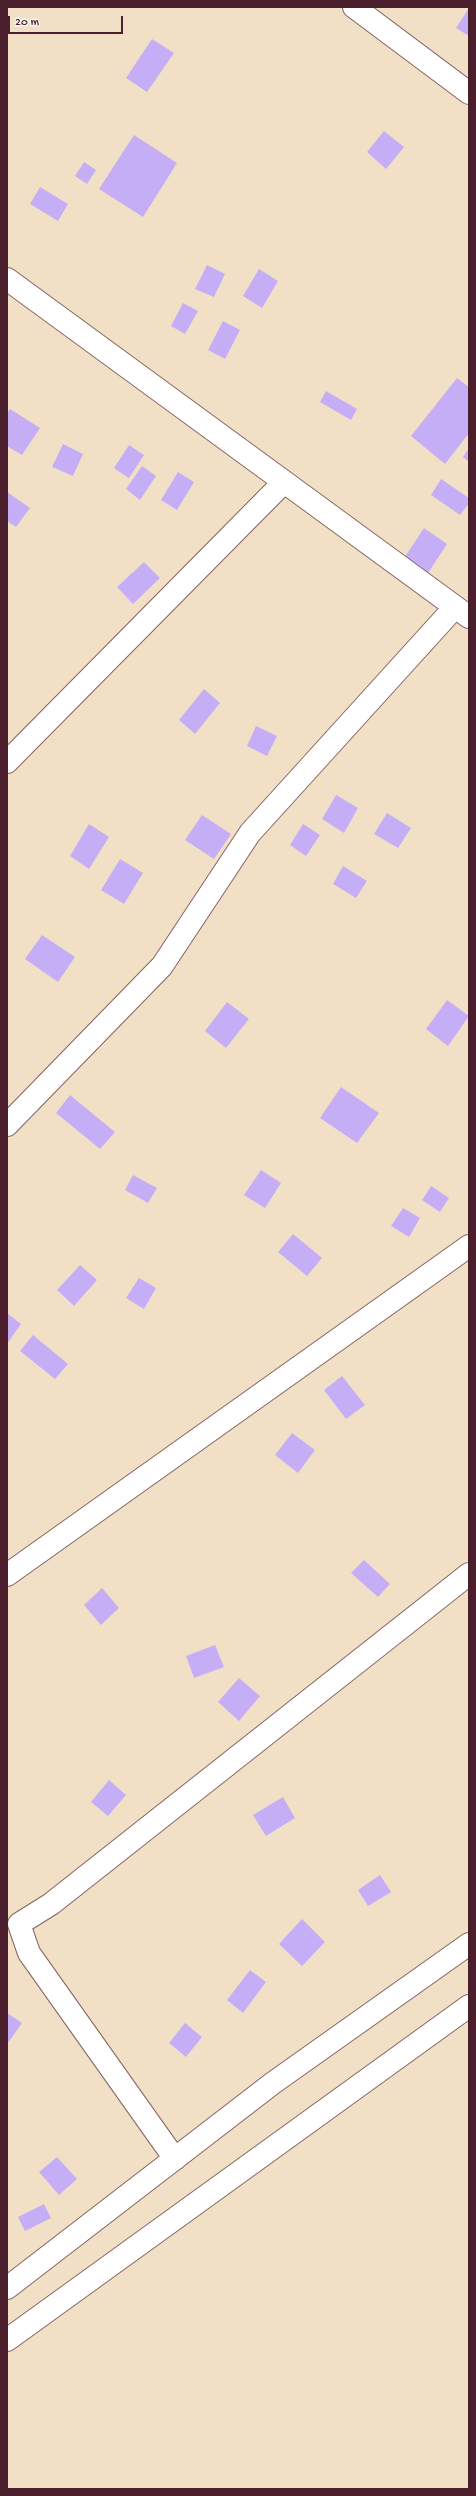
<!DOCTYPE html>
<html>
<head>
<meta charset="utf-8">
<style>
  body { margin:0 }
  #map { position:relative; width:476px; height:2496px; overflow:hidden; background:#f2e0c6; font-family:"Gochi Hand",sans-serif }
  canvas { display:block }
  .frame { position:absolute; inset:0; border:8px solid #4a1f2b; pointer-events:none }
  .scale { position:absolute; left:8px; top:16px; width:115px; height:18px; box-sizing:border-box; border:2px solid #4a1f2b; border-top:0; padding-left:5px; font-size:12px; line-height:14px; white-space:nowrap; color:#4a1f2b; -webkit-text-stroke:3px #f6f6f2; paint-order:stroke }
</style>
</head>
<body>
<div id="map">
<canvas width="476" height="2496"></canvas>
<div class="frame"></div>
<div class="scale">20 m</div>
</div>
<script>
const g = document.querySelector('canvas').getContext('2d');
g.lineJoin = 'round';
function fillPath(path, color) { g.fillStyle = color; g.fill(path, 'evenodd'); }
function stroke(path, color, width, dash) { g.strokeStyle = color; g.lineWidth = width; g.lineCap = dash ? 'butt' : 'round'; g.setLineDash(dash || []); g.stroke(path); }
fillPath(new Path2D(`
  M469,8V36L456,28Z
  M152,39L174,53L147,92L126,78Z
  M384,131L404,147L386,169L367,152Z
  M134,135L177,163L143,217L99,189Z
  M84,162L96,170L87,184L75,176Z
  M40,187L68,204L58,221L30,204Z
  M207,265L225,274L214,297L195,289Z
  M259,269L278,281L262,308L243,296Z
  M183,303L198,311L185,334L171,326Z
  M223,321L240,330L225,359L208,350Z
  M457,378L469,387V433L445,464L411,436Z
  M326,391L357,409L351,420L320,402Z
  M10,409L40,428L22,455L7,446V413Z
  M63,444L83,454L73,476L52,467Z
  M129,445L144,455L129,478L114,468Z
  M469,448V462L463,457Z
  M142,466L156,476L140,500L126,489Z
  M178,472L194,482L177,510L161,500Z
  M441,479L469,498V503L460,515L431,495Z
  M7,492L30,508L16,527L7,521Z
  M424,528L447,544L428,573L404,558Z
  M144,562L160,578L133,604L117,587Z
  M204,689L220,703L195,734L179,720Z
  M256,726L277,736L267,756L247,746Z
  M336,795L358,808L344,833L322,819Z
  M387,813L411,828L398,848L374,834Z
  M202,815L231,834L214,859L185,840Z
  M89,824L109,837L89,869L70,856Z
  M303,824L320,835L306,856L290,845Z
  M120,859L143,873L124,904L101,890Z
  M343,866L367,881L356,898L333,884Z
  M42,935L75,957L58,982L25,959Z
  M447,1000L469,1016L448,1046L426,1029Z
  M227,1002L249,1019L226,1048L205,1031Z
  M341,1087L379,1113L357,1143L320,1118Z
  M70,1095L115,1132L100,1149L56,1113Z
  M261,1170L281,1183L265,1208L244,1195Z
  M133,1175L157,1188L148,1203L125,1190Z
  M431,1186L449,1198L440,1212L422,1200Z
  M403,1208L420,1218L409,1237L391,1226Z
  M293,1234L322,1258L307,1276L278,1252Z
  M80,1265L97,1280L74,1306L57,1290Z
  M139,1278L156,1288L144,1309L126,1298Z
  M7,1313L21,1324L7,1344Z
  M33,1335L68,1364L55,1379L20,1351Z
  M342,1376L365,1405L346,1419L324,1390Z
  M292,1433L315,1450L298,1473L275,1455Z
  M364,1560L390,1584L378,1597L351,1573Z
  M102,1588L119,1608L101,1625L84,1605Z
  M215,1645L224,1667L194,1678L186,1656Z
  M239,1678L260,1696L239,1721L218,1702Z
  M109,1780L126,1795L108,1816L91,1802Z
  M283,1797L295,1818L266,1836L253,1815Z
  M380,1875L391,1892L368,1906L358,1890Z
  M302,1919L325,1942L302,1966L279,1944Z
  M250,1970L266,1982L243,2013L227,2000Z
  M7,2013L22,2023L7,2044Z
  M185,2023L202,2037L186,2057L169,2043Z
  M57,2157L77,2179L59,2195L39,2172Z
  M44,2204L51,2218L25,2231L18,2217Z`), '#c6aef6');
const street = new Path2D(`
  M354,7L469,93
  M7,279L469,617
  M7,762L284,482
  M7,1125L162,966L250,833L455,607
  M7,1575L469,1246
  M175,2159L29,1953L19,1924L51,1904L469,1574
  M7,2288L273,2083L469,1944
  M7,2340L469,2006`);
stroke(street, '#856361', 24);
stroke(street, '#fff', 22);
</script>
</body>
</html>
